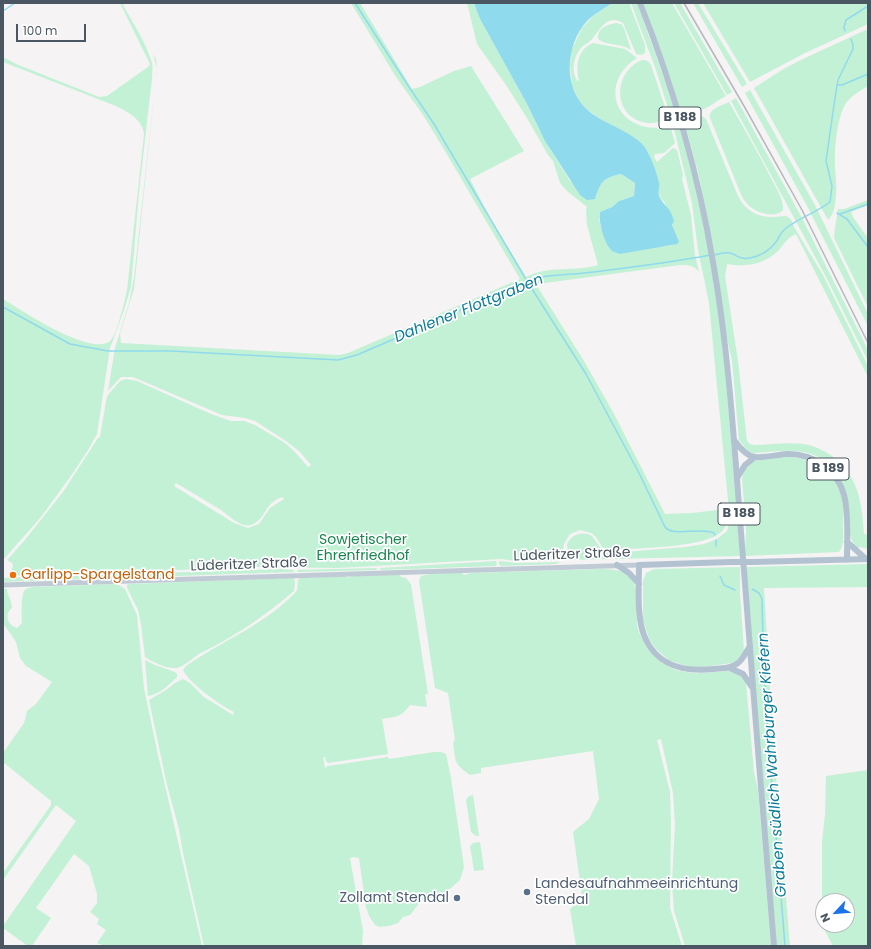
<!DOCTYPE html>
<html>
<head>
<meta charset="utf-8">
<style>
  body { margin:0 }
  #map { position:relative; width:871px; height:949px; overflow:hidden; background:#f5f3f3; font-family:Poppins,sans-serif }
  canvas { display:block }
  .frame { position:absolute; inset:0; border:4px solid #4a5661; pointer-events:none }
  .north { position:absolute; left:815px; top:893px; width:40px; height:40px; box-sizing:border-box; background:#fff; border:1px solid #b7bbc0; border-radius:50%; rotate:244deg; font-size:11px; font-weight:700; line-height:16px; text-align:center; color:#4a5661 }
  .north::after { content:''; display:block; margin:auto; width:14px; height:18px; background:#1a73e8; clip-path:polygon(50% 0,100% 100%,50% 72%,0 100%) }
  .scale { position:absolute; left:16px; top:24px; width:70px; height:18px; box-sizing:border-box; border:2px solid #4a5661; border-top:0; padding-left:5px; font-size:12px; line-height:14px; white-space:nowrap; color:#4a5661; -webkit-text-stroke:3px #fff; paint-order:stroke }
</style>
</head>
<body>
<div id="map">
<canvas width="871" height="949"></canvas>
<div class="frame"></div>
<div class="north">N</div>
<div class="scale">100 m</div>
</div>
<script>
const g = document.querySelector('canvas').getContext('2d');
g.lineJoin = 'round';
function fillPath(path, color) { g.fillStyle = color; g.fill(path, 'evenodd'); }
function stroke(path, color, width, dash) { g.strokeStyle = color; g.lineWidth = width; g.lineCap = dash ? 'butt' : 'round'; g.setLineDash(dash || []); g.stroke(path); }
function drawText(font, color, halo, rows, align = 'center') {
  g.font = font + ' Poppins,sans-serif'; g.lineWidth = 3.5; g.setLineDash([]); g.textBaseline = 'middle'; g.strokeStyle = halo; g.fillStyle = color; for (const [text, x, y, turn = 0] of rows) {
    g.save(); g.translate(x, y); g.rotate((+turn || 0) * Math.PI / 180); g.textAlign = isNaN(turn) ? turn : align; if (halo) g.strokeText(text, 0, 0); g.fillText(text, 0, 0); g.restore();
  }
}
fillPath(new Path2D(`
  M120,3H122C132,22 146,42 152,63C153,68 152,74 152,79L139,192L131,287L124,310L110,348L97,434L88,450L73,473L41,517L3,560V299C21,310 94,359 111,340C118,331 124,303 127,290L144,134C143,120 128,112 116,106L3,62V57L16,64L99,97L107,96L148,67L150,64Z
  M351,3H360L412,89L420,87L454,71L471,66L524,151L470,179L490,218L526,277C549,265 574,272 598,265L587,225L586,209L587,207L567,191L560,183L553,161L548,155L527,118L506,85L477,44L467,3H474L480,19L527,104L538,127L553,154L570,181L595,199C601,182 602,178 621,174L635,183L634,196L619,201L612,207L600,212C596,229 610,242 620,254L650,248L673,245L674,230L665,203L660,197L658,191L659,184L648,152L589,111L579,101L572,85L570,65L571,51L582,28L592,17L612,3H629L645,45V53L641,55L636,54L623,23C607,13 600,30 592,39C589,43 585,44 582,47C574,55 570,73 578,81L579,80C575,66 578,49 593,43L625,49L637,58C600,81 613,128 657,128V129L670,125L675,143L664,153L655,154L654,157L657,162L673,148L677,150L683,175L682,179L691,215L695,255L699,272C694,265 688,265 680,265L537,284V286L584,361L613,412L665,514L692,513L726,509C726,516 728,523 723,530C710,548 636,548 612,550L603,548L596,537L591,533L580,530L570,534L564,544L562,560L517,561L501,559L337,568L259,567L9,576L13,566L12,563L7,560L8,559L24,541L63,492L98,438L100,437L107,396L120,381L126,379L137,381L211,414L231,421H244L255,425L285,443L295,452L308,467L311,465L300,452L286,441L255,421L245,418L222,415L133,377H121L108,391L115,348L129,303L134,278L157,68L153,54L156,59L157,67L134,289L120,334L121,343L339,355L348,353L520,279L445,151L423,115L396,77ZM176,483C191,492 206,501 221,510C228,515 236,523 244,525C248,526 253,525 256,522C267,515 265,503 282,497L284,499L270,508L259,524L248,528L234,523L174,486Z
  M631,3H637L668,89L677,117L671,118L656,70Z
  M643,3H672L726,96C718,100 711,106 704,109C697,112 689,113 682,115L658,43Z
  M674,3H680L732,92L727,95Z
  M693,3H698L747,84L742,87Z
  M703,3H868V24L803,54L750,82Z
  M616,23L621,24L624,28L631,50C621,43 607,46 598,39C597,28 607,25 616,23Z
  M868,29V86C860,91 852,95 846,103C839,113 835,141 835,154C834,168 837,181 836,194C835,204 835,213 828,220L754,88L785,68L805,58Z
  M642,60C646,60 649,61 651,65L669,119C663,121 653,124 648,123C613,119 611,73 642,60Z
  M750,90L815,205L868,314V326L807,206L745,93Z
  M736,98L801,216L868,350V361L826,277L731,101Z
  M729,102C743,127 758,152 771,178C776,188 784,199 783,210C775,219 758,213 749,206C745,202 742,197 740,192L710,118C709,108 721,106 729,102Z
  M702,116L706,119L738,196C745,211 759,218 775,217C779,217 785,215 788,217C792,219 793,224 794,227L823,275L868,366V377L796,234C787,238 784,244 778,251C764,265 745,267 727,264L725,276L738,361L747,441L750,444L754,445C770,445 788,442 803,444C812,445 821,449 829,454C858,473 862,502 864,534L868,535V549L860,547L857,548C848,539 850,527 849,514C848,480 830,452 793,451C780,450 766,453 753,453L747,450L739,440L732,360L726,335L716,263L698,172L684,121L702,117Z
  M679,123C691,170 703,217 711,264C727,361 732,459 740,556L569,560L567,544C572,534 582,531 592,536L602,550L612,553L686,547L704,544L717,539L727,531L730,520L729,510L711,324L709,303L698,250L692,203L673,125Z
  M868,200V205L851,212L853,217L868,238V307L834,238L835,228L838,209H844Z
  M786,457C811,457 833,470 841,494C844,504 843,515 843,525C843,533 845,545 839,552L745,556L746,529L742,478L745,468L753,461Z
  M496,561L497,564L496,566L381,570L380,568Z
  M499,561L517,563L561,562L556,564L501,566L499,564Z
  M868,564V587L764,588L773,740L790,946H776L746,567Z
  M740,567V593L744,651L736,661L732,663L702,667H691L670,661L656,649L649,639L643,620V581L646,573L654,569Z
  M377,568L376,570L298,572L297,570Z
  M282,569L293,570L294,571L293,572L3,582V578Z
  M599,569C607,569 619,569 626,574C643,585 634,612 638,629C641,638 646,648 653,655C670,673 692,675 715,672C720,672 728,670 733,671C740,673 743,678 746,683L754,772L758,790L771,946H685L674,911L672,882L675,824L673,793L661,739L657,740L670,792L671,822L670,908L682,946H576L570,909L576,904L583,903L573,832L589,819L599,799L593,751L481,768V773L470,775C453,763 456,762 453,742L455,740L448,693L435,688L419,581L421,576L430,574L461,572L464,575L471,573Z
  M399,574L401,577L406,578L411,584L428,694H425L427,707L410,705C400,718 398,716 382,719L388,754L328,763L326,761L325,757H323L325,768L328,766L388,757L389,759L434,752H441L446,754L451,778L464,867L460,880L451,888L440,895L421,901L410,915L403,917L398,923L389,926L379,927L375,925L369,916L366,907L359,858L353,857L350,858L363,931L362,946H204L183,853L179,829L167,785L149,700L166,690L175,683L183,679L190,683L204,697L233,715L234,712C220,705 190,684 183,670L186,666C222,641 264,625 295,593L297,590L298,580L301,578L346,576L348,578L353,576Z
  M294,578L295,583L294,591C274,608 254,623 232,636C221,643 210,648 199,654C194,657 182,668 176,668C166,669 153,662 145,657L141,624L138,610L127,588V585L128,584Z
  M117,584L125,589L137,615L144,688L158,755L202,946H105L97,943L106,930L97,924L99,919L90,912L97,903V894L89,866L74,854L36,908L51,918L32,946H28L3,928V926L76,821L56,805L3,880V873L51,805V801L3,762V753L24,723L27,711L36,704L52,682L26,666L20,658L16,642L3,623V589H7C7,596 12,599 12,608C4,614 7,625 17,628L22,623C22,615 20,593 26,589C28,588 31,587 33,587Z
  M145,660L155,665L175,672L177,674V677C169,685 160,694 148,696Z
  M868,770V946H833L823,927L822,913V842L825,814L826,776ZM823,901H847V925H823Z
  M473,795L479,836H476L471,832L466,800L469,796Z
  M480,842L484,870L474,871L470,846L473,843Z`), '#c3f1d5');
fillPath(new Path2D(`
  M474,3H612C604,9 594,14 587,21C565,45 562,90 590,112C605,124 632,132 644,146C650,154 657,173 659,183C660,188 657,193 660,198C666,208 670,207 674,221L672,225L679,242L677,244L620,254C618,253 616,253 614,252C605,248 598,221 600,212L612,207L619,201L634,196L635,183L621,174C602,178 601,182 595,199L587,200L580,195L545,141L527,104L480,19Z`), '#90daee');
stroke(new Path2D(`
  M355,3L409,87L434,124L527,281L586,374L640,475L665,527C672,537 701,527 714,533L715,535
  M3,11L15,3
  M845,31L844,27L846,20L868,6
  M837,85H842L868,74
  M838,214L837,213L847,219L868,247
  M840,214L868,204
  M714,255C719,254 725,252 730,253C738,255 739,260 750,258C760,256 770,250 776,242C779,238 780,233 785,229C798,218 816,213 830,202L832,186L826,161L835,98L838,80L853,49V45L851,39
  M3,307L70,344L108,351H171L338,360L357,355L535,278C552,274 568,275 585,273C626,268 669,263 710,255
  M716,540V546
  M720,576L724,585L735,590
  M752,589L759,593L762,599C764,715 776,830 785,946`), '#90daee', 1.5);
stroke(new Path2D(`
  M3,585L639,565`), '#c1cbd6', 5);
stroke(new Path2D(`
  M640,3C673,86 698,173 713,262C730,359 735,459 743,558C753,687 763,817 774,946
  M734,440C739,447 746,456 755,457C765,458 776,455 786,454C812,453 837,469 844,495C849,514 847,540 847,560
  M737,478L745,465L755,457
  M847,542L866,559
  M731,562L639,565C639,588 636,620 646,640C660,668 687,672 714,669C722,668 731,669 738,663C743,659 746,652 750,646
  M753,562L868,559
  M617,565L629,573L639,584
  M730,668L743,674L752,687`), '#b3c2d1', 6);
stroke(new Path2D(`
  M684,3L744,106L802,210L868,343`), '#b5b8bd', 1.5);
stroke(new Path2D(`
  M731,562H753`), '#b3c2d1', 6);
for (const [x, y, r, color] of [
  [13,575,4,"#e8710a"],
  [527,892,4,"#5c6f8a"],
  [457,898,4,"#5c6f8a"]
]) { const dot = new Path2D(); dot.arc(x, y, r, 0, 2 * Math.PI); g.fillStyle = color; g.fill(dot); stroke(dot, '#fff', 1.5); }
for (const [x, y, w] of [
  [680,118,42],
  [828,469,42],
  [739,514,42]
]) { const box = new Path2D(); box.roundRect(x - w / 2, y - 11, w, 22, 3); g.fillStyle = '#fff'; g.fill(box); stroke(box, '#4a5661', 1); }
drawText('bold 13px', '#4a5661', null, [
  ["B 188",680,118],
  ["B 189",828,469],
  ["B 188",739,514]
]);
drawText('14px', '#17864f', '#fff', [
  ["Sowjetischer",363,540],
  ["Ehrenfriedhof",363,556]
]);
drawText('14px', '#4a5661', '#fff', [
  ["Lüderitzer Straße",572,555,-2],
  ["Lüderitzer Straße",249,565,-2]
]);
drawText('14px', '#c56008', '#fff', [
  ["Garlipp-Spargelstand",21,575]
], 'left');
drawText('14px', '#4e5e75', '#fff', [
  ["Landesaufnahmeeinrichtung",535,884],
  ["Stendal",535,900],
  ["Zollamt Stendal",449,898,"right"]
], 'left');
drawText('italic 15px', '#0c7c9b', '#fff', [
  ["Dahlener Flottgraben",469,309,-22],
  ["Graben südlich Wahrburger Kiefern",773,765,-94]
]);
</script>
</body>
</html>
